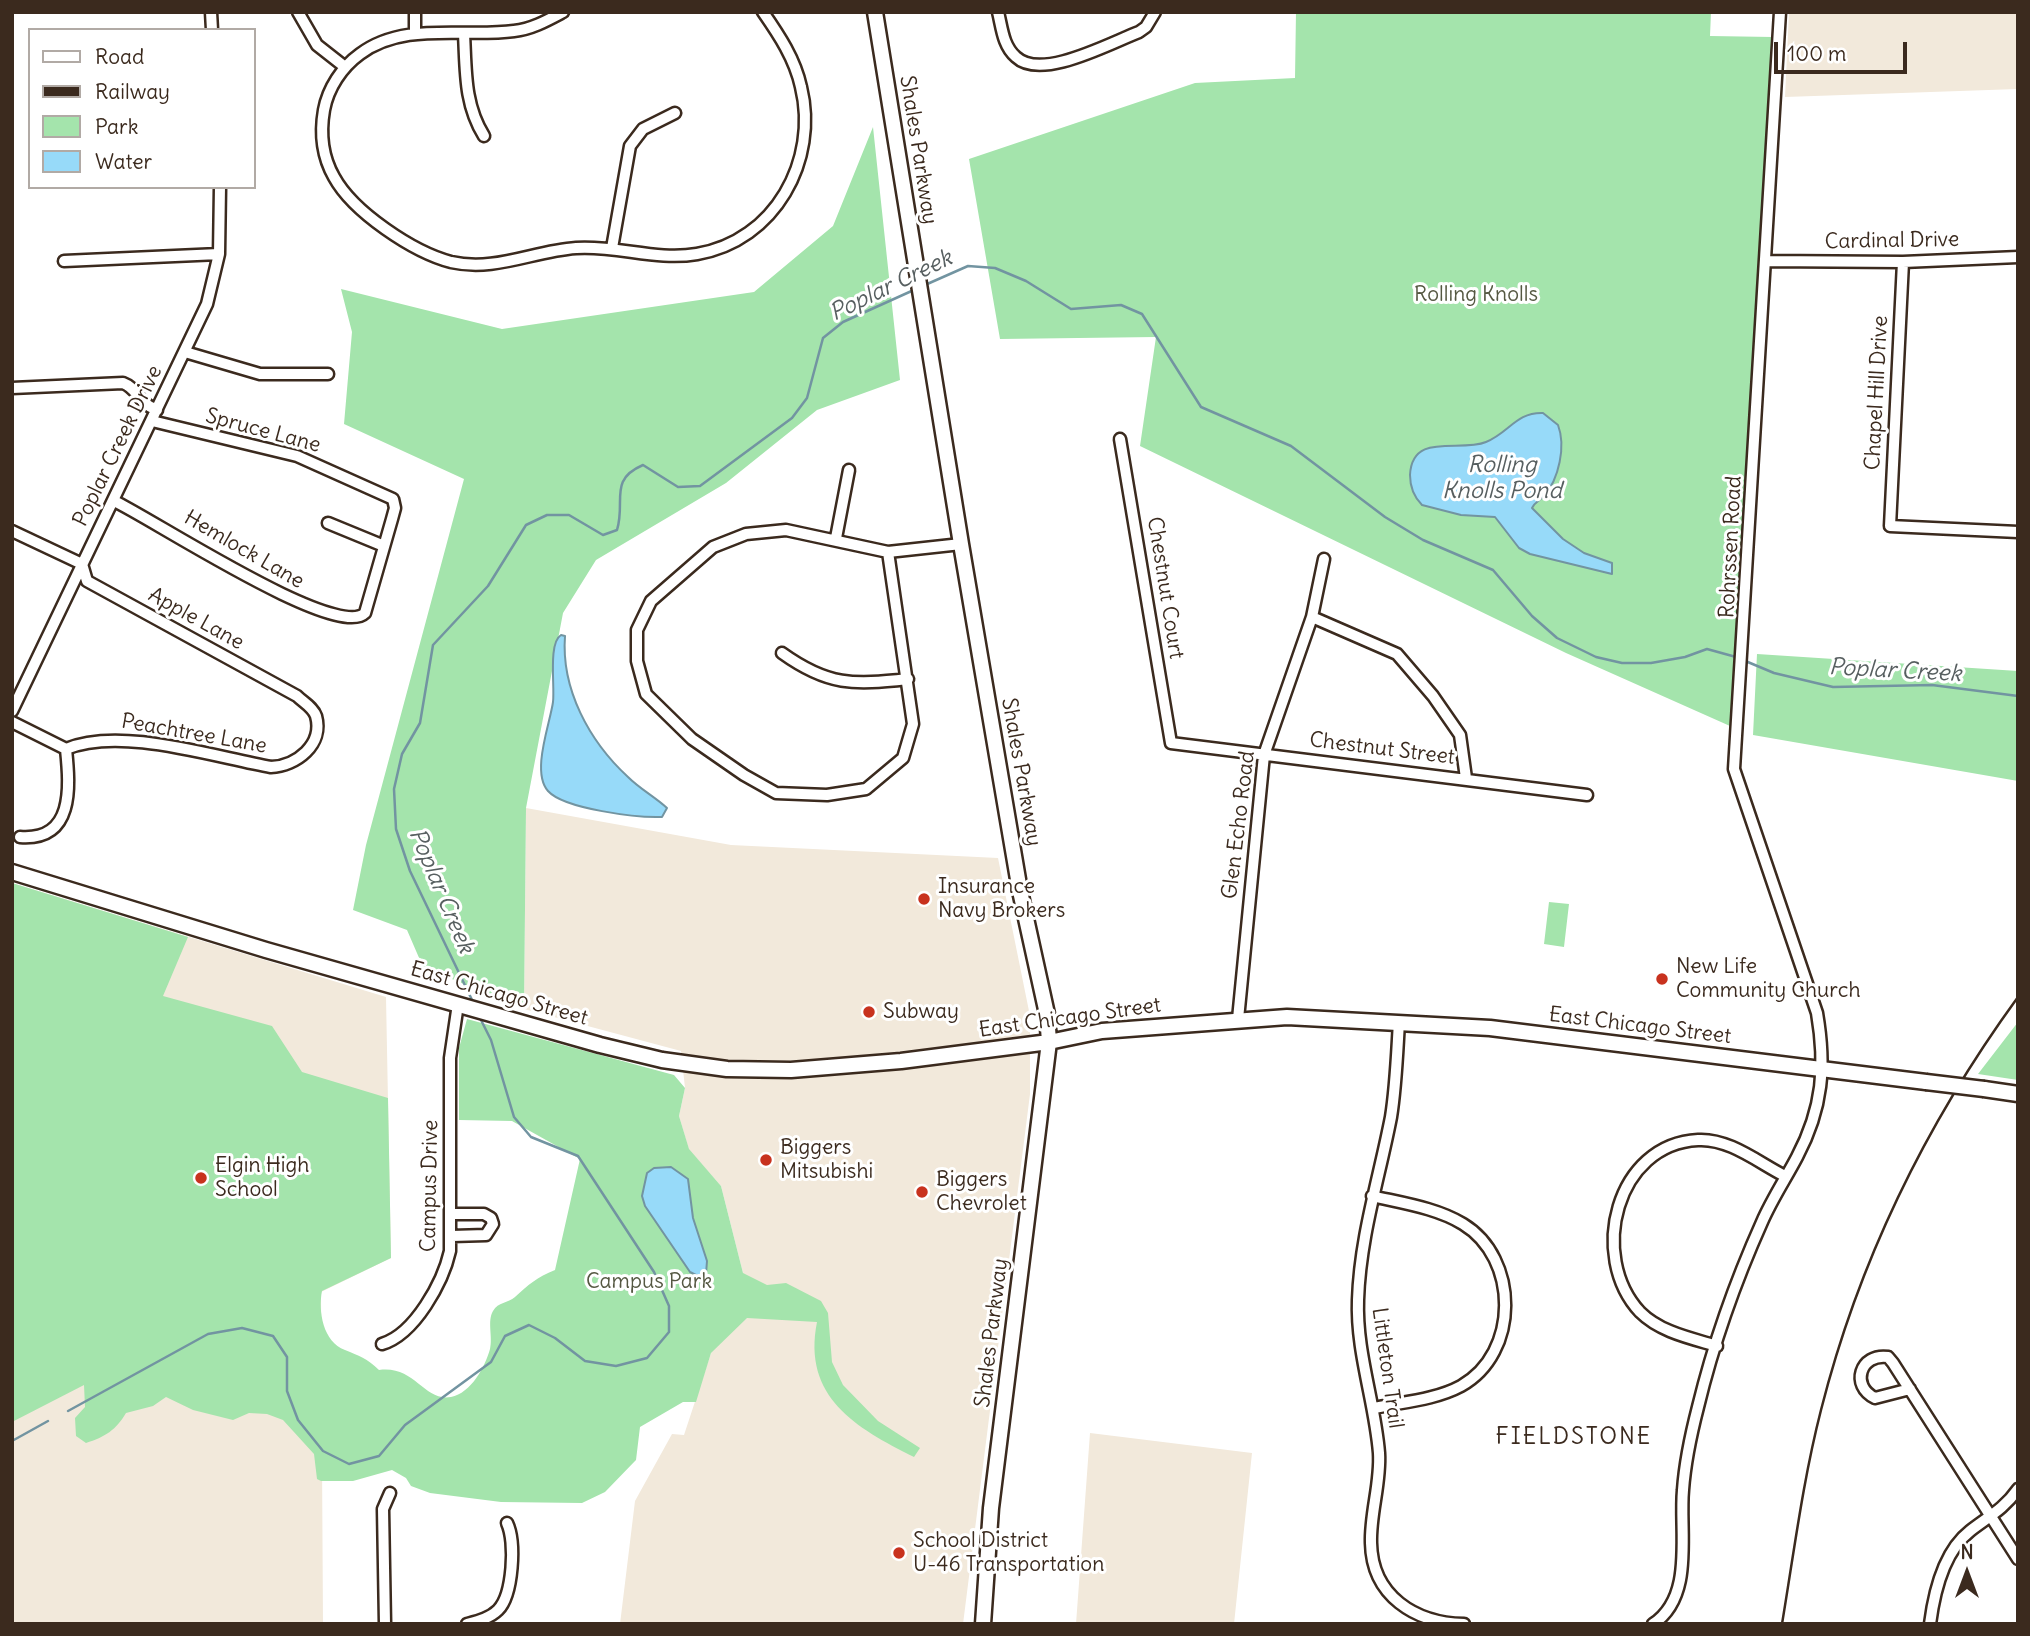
<!DOCTYPE html>
<html>
<head>
<meta charset="utf-8">
<style>
  body { margin:0 }
  #map { position:relative; width:2030px; height:1636px; overflow:hidden; background:#fff; font-family:Delius,sans-serif }
  canvas { display:block }
  .frame { position:absolute; inset:0; border:14px solid #3b2a1e; pointer-events:none }
  .legend { position:absolute; left:28px; top:28px; width:228px; height:161px; box-sizing:border-box; background:#fff; border:2px solid #b1aaa5; margin:0; padding:9px 12px; list-style:none; font-size:21px; color:#3b2a1e }
  .legend li { display:flex; align-items:center; gap:14px; height:35px }
  .legend b { width:35px; border:2px solid #b1aaa5 }
  .north { position:absolute; left:1932px; top:1538px; width:70px; height:70px; -webkit-text-stroke:5px #fff; paint-order:stroke; rotate:0deg; font-size:19px; font-weight:700; line-height:28px; text-align:center; color:#3b2a1e }
  .north::after { content:''; display:block; margin:auto; width:24px; height:32px; background:#3b2a1e; clip-path:polygon(50% 0,100% 100%,50% 72%,0 100%) }
  .scale { position:absolute; left:1774px; top:42px; width:133px; height:32px; box-sizing:border-box; border:4px solid #3b2a1e; border-top:0; padding-left:9px; font-size:21px; line-height:24px; white-space:nowrap; color:#3b2a1e; -webkit-text-stroke:5px #fff; paint-order:stroke }
</style>
</head>
<body>
<div id="map">
<canvas width="2030" height="1636"></canvas>
<div class="frame"></div>
<ul class="legend">
<li><b style="height:9px;background:#fff"></b>Road</li>
<li><b style="height:9px;background:#3b2a1e"></b>Railway</li>
<li><b style="height:19px;background:#a4e4ac"></b>Park</li>
<li><b style="height:19px;background:#97daf9"></b>Water</li>
</ul>
<div class="north">N</div>
<div class="scale">100 m</div>
</div>
<script>
const g = document.querySelector('canvas').getContext('2d');
g.lineJoin = 'round';
function fillPath(path, color) { g.fillStyle = color; g.fill(path, 'evenodd'); }
function stroke(path, color, width, dash) { g.strokeStyle = color; g.lineWidth = width; g.lineCap = dash ? 'butt' : 'round'; g.setLineDash(dash || []); g.stroke(path); }
function drawText(font, color, halo, rows, align = 'center') {
  g.font = font + ' Delius,sans-serif'; g.lineWidth = 6; g.setLineDash([]); g.textBaseline = 'middle'; g.strokeStyle = halo; g.fillStyle = color; for (const [text, x, y, turn = 0] of rows) {
    g.save(); g.translate(x, y); g.rotate((+turn || 0) * Math.PI / 180); g.textAlign = isNaN(turn) ? turn : align; if (halo) g.strokeText(text, 0, 0); g.fillText(text, 0, 0); g.restore();
  }
}
fillPath(new Path2D(`
  M1789,12H2018V89L1785,97Z
  M526,808L731,845L998,858L1030,1016V1094L963,1624H620L635,1501L672,1434L684,1435L711,1353L743,1273L721,1186L689,1150L679,1116L685,1088L681,1051L524,1009Z
  M12,883L386,997L391,1258L321,1292L323,1624H12Z
  M1090,1433L1252,1453L1234,1624H1076Z`), '#f2e9db');
fillPath(new Path2D(`
  M1296,12H1711L1710,36L1773,37L1730,726L1566,653L1140,446L1156,337L1000,339L969,159L1195,83L1295,78Z
  M873,127L900,380L817,410L726,483L596,560L563,613L526,808L524,1009L423,967L407,930L353,910L366,845L464,479L344,424L352,332L341,289L502,329L754,292L833,226Z
  M1757,654L2018,671V781L1753,735Z
  M12,883L188,937L163,996L272,1026L302,1072L388,1098L391,1258L322,1291C318,1311 323,1342 345,1350C359,1356 367,1358 379,1370C415,1365 424,1402 451,1397C471,1393 485,1367 490,1349C493,1337 487,1321 493,1311C498,1302 508,1303 515,1297C528,1285 537,1277 555,1270L580,1159L512,1121L459,1120V1048L467,1019L674,1075L685,1088L679,1116L689,1149L721,1186L743,1273L767,1285L786,1283L821,1301L828,1313L832,1362L843,1385L878,1421L920,1448L914,1457C856,1428 802,1397 817,1322L747,1318L711,1353L696,1402H683L640,1427L636,1460L605,1492L582,1503L501,1502L430,1493L411,1486L406,1478L392,1470L353,1481H321L317,1479L314,1454L283,1420L267,1414L249,1413L233,1420L193,1410L166,1397L153,1406L126,1413C116,1430 105,1437 86,1443L76,1436L75,1418L85,1407L84,1385L12,1422Z
  M1549,902L1569,904L1564,947L1544,944Z
  M2018,1022V1080L1978,1074Z`), '#a4e4ac');
const water = new Path2D(`
  M1543,413L1558,425C1566,446 1559,479 1544,496C1539,501 1535,502 1532,508L1563,539L1584,553L1612,563V574L1530,554L1519,548L1495,517L1461,515L1422,505C1414,497 1410,486 1410,475C1412,431 1460,453 1486,442C1509,433 1516,412 1543,413Z
  M561,635L565,636C561,689 589,741 628,777C640,789 655,797 667,808L662,817C638,818 564,809 548,791C531,772 550,724 553,702C555,686 548,643 561,635Z
  M671,1167L688,1179L693,1218L707,1261L706,1274L702,1278L690,1272L645,1206L642,1196L647,1173L654,1168Z`);
fillPath(water, '#97daf9');
stroke(water, '#7294a1', 2);
stroke(new Path2D(`
  M925,285L968,266L995,268L1026,281L1071,309L1121,305L1142,314L1201,407L1291,446L1385,517L1423,540L1493,570L1532,616L1557,638L1596,657L1622,663H1651L1685,657L1707,649L1736,657
  M1743,660L1774,673L1833,687L1932,685L2018,696
  M473,1002L410,871L396,829L394,789L402,754L420,723L433,645L488,586L526,525L547,515H569L603,535L617,530C626,501 608,480 643,465L678,487L700,486L792,418L807,398L823,338L843,322L916,289
  M68,1411L208,1334L242,1328L273,1336L287,1357V1391L298,1420L323,1451L349,1464L379,1456L405,1425L491,1362L505,1336L529,1325L555,1338L585,1361L616,1366L647,1358L669,1332V1306L654,1272L578,1156L531,1137L514,1117L491,1040L480,1018
  M12,1441L48,1421`), '#7294a1', 2.5);
const street = new Path2D(`
  M211,12L212,30
  M298,12L317,45L345,67
  M563,12C548,20 532,29 514,31C464,38 404,21 360,54C342,67 328,88 324,110C320,133 322,156 334,177C353,212 413,252 451,262C495,272 533,251 576,248C617,245 656,261 697,254C775,241 819,160 801,87C795,59 779,35 763,12
  M998,12C1002,28 1003,46 1016,57C1041,81 1110,43 1139,32L1146,27L1155,12
  M415,34V12
  M464,34C466,70 464,104 484,136
  M612,248L630,146L643,129L675,113
  M64,261L219,254
  M1766,261L1903,262L2018,257
  M1903,262L1890,526L2018,532
  M185,352L260,374H328
  M12,388L123,383C139,389 136,402 157,410
  M1120,439L1171,743L1587,795
  M114,501C151,518 337,641 365,613L392,519L395,508L393,499L297,456L152,421
  M328,523L384,546
  M786,530L888,552L913,724L903,758L866,789L827,795L776,793L744,775L692,739L646,694L637,661V630L651,601L713,547L746,534Z
  M12,531L82,564L87,581L297,696C303,702 313,707 316,716C324,745 296,766 271,767C214,757 120,726 66,749L12,722
  M836,538L849,470
  M888,552L961,544
  M1312,617L1397,654L1433,696L1460,735L1466,778
  M782,653C828,686 853,685 908,679
  M12,711L207,304L219,254L220,187
  M20,837C74,841 70,788 66,749
  M1238,1019L1264,755L1312,617L1324,559
  M1399,1022C1397,1054 1396,1086 1391,1117C1379,1179 1360,1237 1358,1300C1356,1352 1375,1402 1379,1453C1381,1483 1370,1513 1371,1543C1372,1596 1415,1623 1464,1624
  M1372,1196C1402,1203 1437,1208 1463,1224C1519,1258 1520,1353 1461,1386C1435,1400 1402,1402 1374,1408
  M451,1214H484L491,1218L493,1224L486,1235L452,1236
  M382,1344C415,1334 443,1282 450,1251V1058L458,1004
  M1717,1346C1690,1338 1660,1332 1640,1312C1588,1256 1616,1144 1698,1140C1729,1138 1759,1163 1785,1176
  M1910,1389L1875,1398C1850,1386 1860,1353 1888,1357L1893,1363L2018,1559
  M385,1624L383,1509L390,1493
  M467,1624C478,1621 490,1618 498,1610C513,1595 516,1542 507,1523
  M1653,1624C1695,1596 1679,1532 1683,1490C1685,1462 1691,1434 1698,1407C1713,1345 1736,1280 1762,1222C1772,1199 1786,1178 1797,1157C1823,1108 1826,1066 1817,1013L1734,769L1780,12
  M1930,1624C1934,1593 1943,1552 1970,1531C1988,1517 2004,1509 2018,1489`);
const secondary = new Path2D(`
  M875,12L961,544L1020,891L1047,1014L1049,1042L991,1508L983,1624
  M12,872L266,950L600,1045L662,1060L727,1069L791,1070L901,1061L1049,1042L1102,1031L1287,1017L1490,1028L1926,1082
  M1984,1089L2018,1094`);
stroke(street, '#3b2a1e', 15);
stroke(secondary, '#3b2a1e', 19);
stroke(street, '#fff', 10);
stroke(secondary, '#fff', 14);
stroke(new Path2D(`
  M1782,1624C1794,1552 1803,1480 1821,1410C1859,1260 1927,1122 2018,997`), '#3b2a1e', 2.5);
const secondaryBridge = new Path2D(`
  M1926,1082L1984,1089`);
stroke(secondaryBridge, '#3b2a1e', 19, []);
stroke(secondaryBridge, '#fff', 14);
for (const [x, y, r, color] of [
  [924,899,7,"#c8321e"],
  [1662,979,7,"#c8321e"],
  [869,1012,7,"#c8321e"],
  [766,1160,7,"#c8321e"],
  [201,1178,7,"#c8321e"],
  [922,1192,7,"#c8321e"],
  [899,1553,7,"#c8321e"]
]) { const dot = new Path2D(); dot.arc(x, y, r, 0, 2 * Math.PI); g.fillStyle = color; g.fill(dot); stroke(dot, '#fff', 2.5); }
drawText('21px', '#3b2a1e', '#fff', [
  ["Shales Parkway",918,150,81],
  ["Cardinal Drive",1892,241,-1],
  ["Chapel Hill Drive",1877,393,-87],
  ["Spruce Lane",263,431,15],
  ["Poplar Creek Drive",118,446,-64],
  ["Rohrssen Road",1731,547,-87],
  ["Hemlock Lane",244,550,30],
  ["Chestnut Court",1165,588,81],
  ["Apple Lane",196,619,29],
  ["Peachtree Lane",194,734,10],
  ["Chestnut Street",1382,749,7],
  ["Shales Parkway",1021,772,80],
  ["Glen Echo Road",1239,825,-83],
  ["East Chicago Street",499,994,16],
  ["East Chicago Street",1070,1018,-8],
  ["East Chicago Street",1640,1026,7],
  ["Campus Drive",430,1186,-89],
  ["Shales Parkway",992,1333,-83],
  ["Littleton Trail",1387,1368,82]
]);
drawText('21px', '#555842', '#fff', [
  ["Rolling Knolls",1476,295],
  ["Campus Park",649,1282]
]);
drawText('21px', '#3b2a1e', '#fff', [
  ["Insurance",938,887],
  ["Navy Brokers",938,911],
  ["New Life",1676,967],
  ["Community Church",1676,991],
  ["Subway",883,1012],
  ["Biggers",780,1148],
  ["Mitsubishi",780,1172],
  ["Elgin High",215,1166],
  ["School",215,1190],
  ["Biggers",936,1180],
  ["Chevrolet",936,1204],
  ["School District",913,1541],
  ["U-46 Transportation",913,1565]
], 'left');
drawText('italic 23px', '#575f60', '#fff', [
  ["Poplar Creek",891,286,-26],
  ["Rolling",1502,465],
  ["Knolls Pond",1502,491],
  ["Poplar Creek",1895,671,3],
  ["Poplar Creek",441,891,67]
]);
g.letterSpacing = '2px';
drawText('23px', '#3b2a1e', '#fff', [
  ["FIELDSTONE",1574,1437]
]);
g.letterSpacing = '0px';
</script>
</body>
</html>
